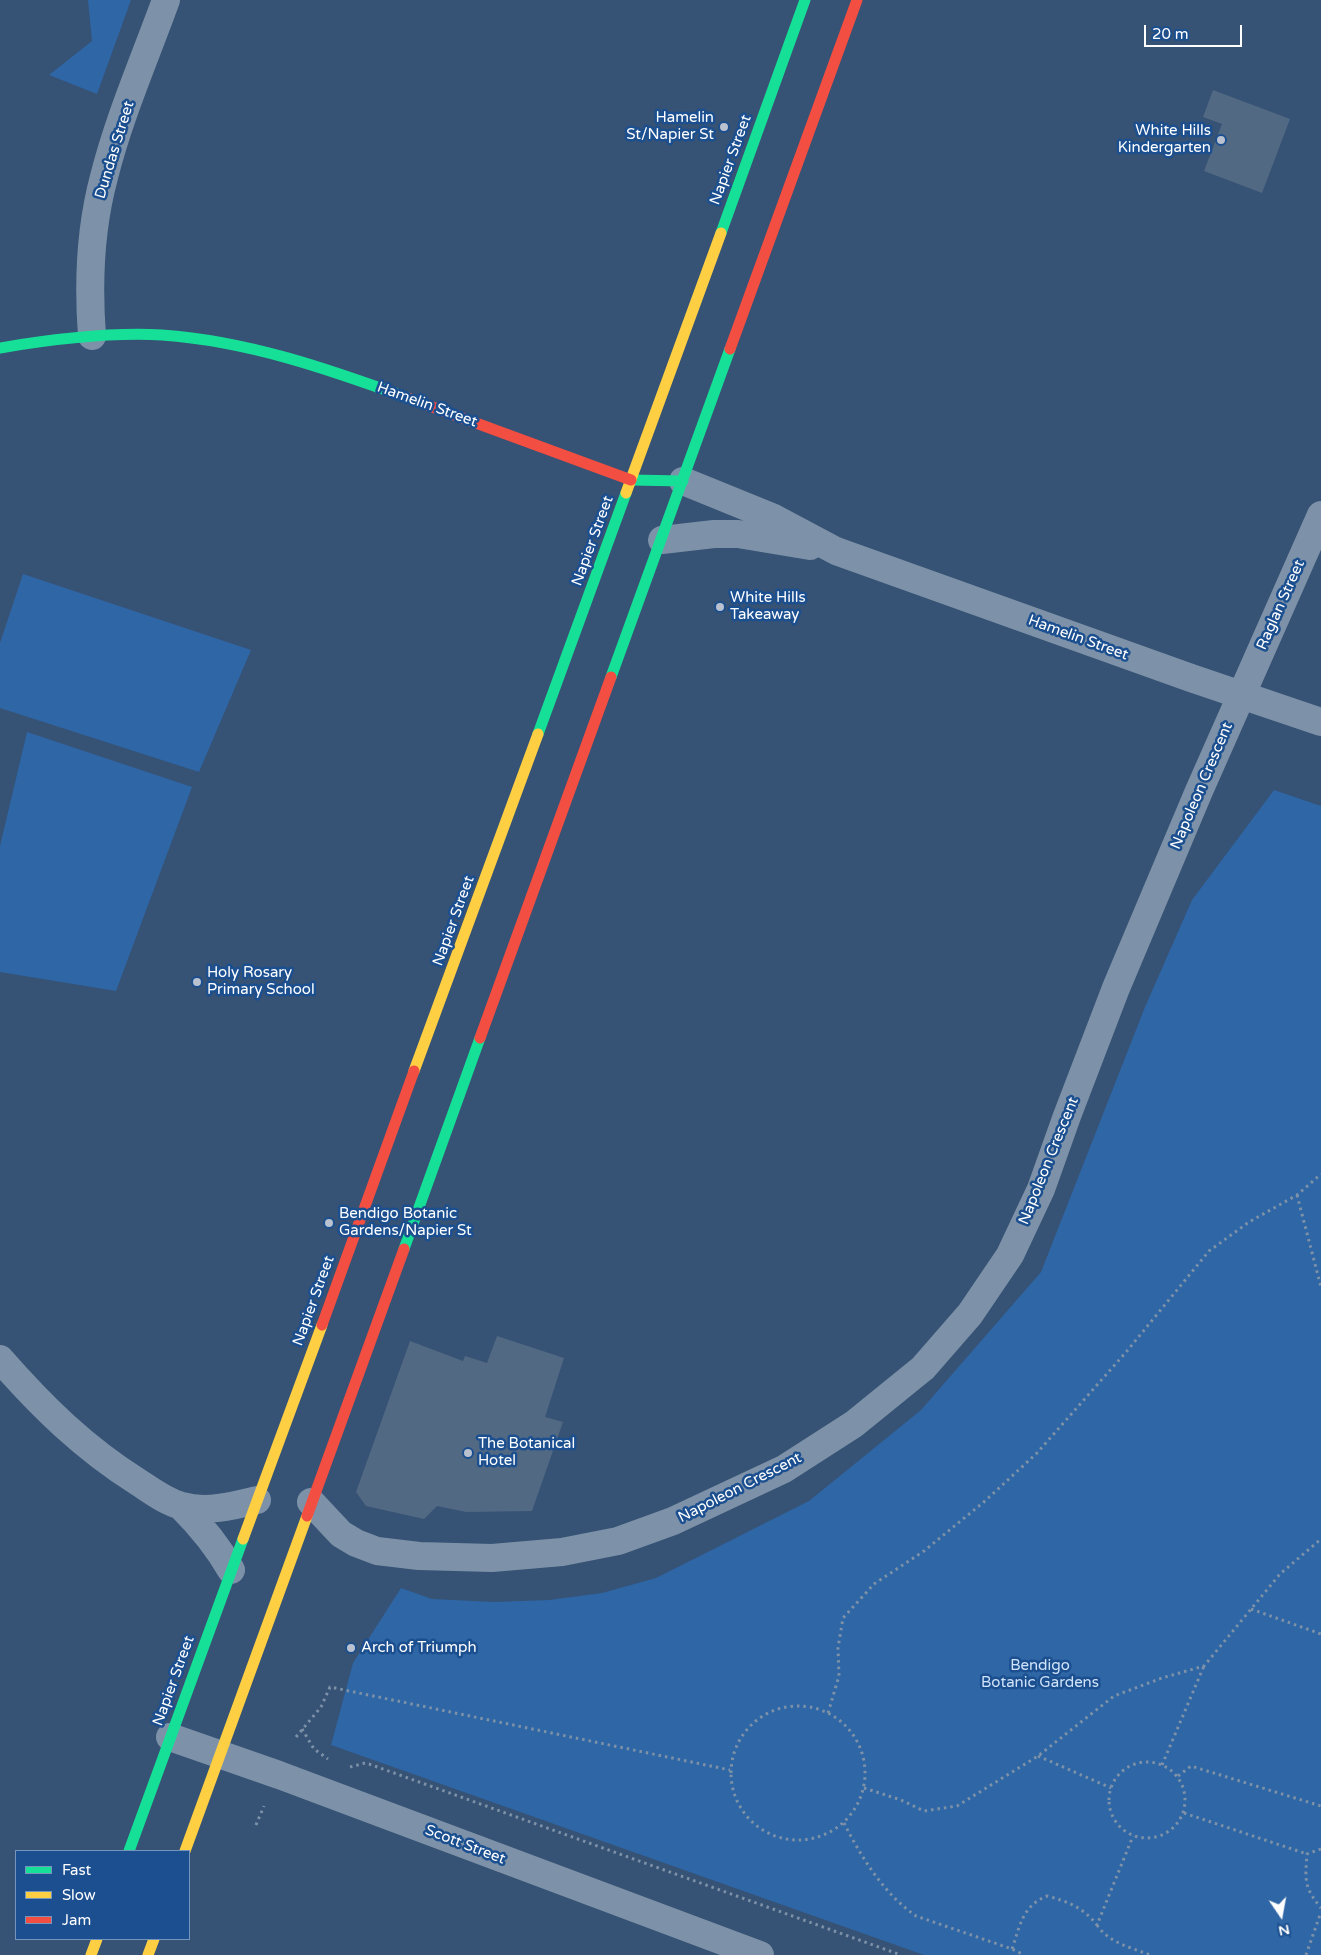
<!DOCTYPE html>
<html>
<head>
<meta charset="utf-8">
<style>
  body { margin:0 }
  #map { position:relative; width:1321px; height:1955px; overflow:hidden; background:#365274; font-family:"Varela Round",sans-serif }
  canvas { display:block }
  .legend { position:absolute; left:15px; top:1850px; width:175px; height:90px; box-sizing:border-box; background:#1b4f8f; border:1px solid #7695bc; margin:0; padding:6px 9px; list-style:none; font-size:15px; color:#fff }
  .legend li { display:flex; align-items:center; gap:10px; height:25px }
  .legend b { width:25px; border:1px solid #7695bc }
  .north { position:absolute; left:1256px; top:1890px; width:50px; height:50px; -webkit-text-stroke:4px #1b4f8f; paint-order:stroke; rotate:168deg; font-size:14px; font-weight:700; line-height:20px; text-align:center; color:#fff }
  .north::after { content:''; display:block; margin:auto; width:18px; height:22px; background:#fff; clip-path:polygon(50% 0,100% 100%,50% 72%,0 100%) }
  .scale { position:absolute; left:1144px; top:25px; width:98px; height:22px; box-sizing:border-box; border:2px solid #fff; border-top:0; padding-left:6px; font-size:15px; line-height:18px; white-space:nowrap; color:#fff; -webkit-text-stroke:4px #1b4f8f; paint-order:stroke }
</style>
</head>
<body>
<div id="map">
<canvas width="1321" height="1955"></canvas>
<ul class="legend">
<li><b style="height:6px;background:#16e098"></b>Fast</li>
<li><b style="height:6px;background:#ffcf43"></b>Slow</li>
<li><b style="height:6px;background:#f24e42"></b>Jam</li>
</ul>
<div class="north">N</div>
<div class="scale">20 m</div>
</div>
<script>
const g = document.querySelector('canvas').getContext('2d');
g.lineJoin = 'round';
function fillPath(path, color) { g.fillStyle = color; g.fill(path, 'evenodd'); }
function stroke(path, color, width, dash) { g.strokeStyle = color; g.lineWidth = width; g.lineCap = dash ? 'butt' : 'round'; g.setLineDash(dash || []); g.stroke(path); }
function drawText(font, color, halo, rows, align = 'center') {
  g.font = font + ' "Varela Round",sans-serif'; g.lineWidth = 5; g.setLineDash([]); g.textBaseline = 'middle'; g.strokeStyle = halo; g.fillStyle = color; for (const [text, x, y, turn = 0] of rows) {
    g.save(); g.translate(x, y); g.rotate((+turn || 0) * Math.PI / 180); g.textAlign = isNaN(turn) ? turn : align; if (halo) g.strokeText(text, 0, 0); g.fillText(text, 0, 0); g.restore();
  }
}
fillPath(new Path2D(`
  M88,0H131L97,94L49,75L92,41Z
  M23,574L251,650L199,772L0,708V643Z
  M27,732L192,787L116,991L0,972V846Z
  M1274,790L1321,806V1955H924L331,1745L353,1663L401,1588L432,1599L494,1602L549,1600L602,1593L656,1578L809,1501L921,1410L1041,1272L1145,1007L1192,900Z`), '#2f66a5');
fillPath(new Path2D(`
  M1213,90L1290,119L1262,193L1204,171L1222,124L1203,117Z
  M497,1336L564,1358L545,1417L563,1422L532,1511L466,1512L437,1506L424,1519L366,1506L356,1492L410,1341L463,1361L465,1356L487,1363Z`), '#526984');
stroke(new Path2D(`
  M1297,1195L1321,1287
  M1251,1609L1321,1634
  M731 1773a67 67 0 1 1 134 0a67 67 0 1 1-134 0Z
  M828,1713L839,1676L838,1648L843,1618L874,1584L924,1551L985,1501L1037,1453L1127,1351L1209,1251L1249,1222L1297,1195L1321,1174
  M302,1729L314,1749L328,1759
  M296,1737L321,1707L330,1687L730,1770
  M1038,1756L1111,1788
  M1109 1800a38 38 0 1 1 76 0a38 38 0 1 1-76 0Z
  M1162,1765L1204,1666
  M350,1767L365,1763L369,1764L901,1955
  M1178,1776L1191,1766L1321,1806
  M864,1788L901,1800L924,1811L957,1806L1038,1756L1114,1696L1162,1678L1204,1666L1280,1574L1321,1539
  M1184,1813L1307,1854
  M844,1823C861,1857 884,1894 916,1916L1012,1949L1024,1955
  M256,1825L264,1806
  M1321,1849L1307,1854C1305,1881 1304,1887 1321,1908
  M1097,1925C1109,1943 1130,1947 1150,1955
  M1012,1949C1020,1926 1022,1906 1047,1896C1067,1901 1084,1908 1097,1925L1133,1836
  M1306,1955L1321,1912`), '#7d92a8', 3, [2.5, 4]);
stroke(new Path2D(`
  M92,336C88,283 90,229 104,177C119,117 145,58 166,0
  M683,481L774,518L836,551L1191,678L1321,722
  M662,540L714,534H738L810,546
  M0,1359C42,1407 84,1448 138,1482C152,1491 166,1502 182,1506C206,1513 233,1506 257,1500
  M311,1502L341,1534L356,1543L377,1551L419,1556L492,1558L562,1552L618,1541L673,1521L784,1469L854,1424L923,1368L970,1314L1010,1255L1041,1189L1067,1116L1116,988L1199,791L1321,515
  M181,1506C201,1526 217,1545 231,1570
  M170,1737L279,1775L760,1955`), '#7d92a8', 28);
stroke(new Path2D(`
  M721,233L805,0
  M0,348C53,339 108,332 162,335C248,341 328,369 408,398
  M631,480L683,481
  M611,677L730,349
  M538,734L626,493
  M404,1249L480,1038
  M129,1851L243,1539`), '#16e098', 11);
stroke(new Path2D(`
  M626,493L721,233
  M414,1071L538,734
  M243,1539L322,1325
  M185,1851L307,1516
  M91,1955L97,1939
  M148,1955L154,1939`), '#ffcf43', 11);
stroke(new Path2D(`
  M730,349L857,0
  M408,398L631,480
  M480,1038L611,677
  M322,1325L414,1071
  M307,1516L404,1249`), '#f24e42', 11);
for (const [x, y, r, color] of [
  [724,127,5,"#b9c2ce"],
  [1221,140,5,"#b9c2ce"],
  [720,607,5,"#b9c2ce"],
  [197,982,5,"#b9c2ce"],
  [329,1223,5,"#b9c2ce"],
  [468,1453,5,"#b9c2ce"],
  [351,1648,5,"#b9c2ce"]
]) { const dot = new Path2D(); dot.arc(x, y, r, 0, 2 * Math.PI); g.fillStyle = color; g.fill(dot); stroke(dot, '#1b4f8f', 2); }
drawText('15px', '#fff', '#1b4f8f', [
  ["Hamelin",714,118,"right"],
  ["St/Napier St",714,135,"right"],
  ["White Hills",1211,131,"right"],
  ["Kindergarten",1211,148,"right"],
  ["White Hills",730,598],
  ["Takeaway",730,615],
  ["Holy Rosary",207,973],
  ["Primary School",207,990],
  ["Bendigo Botanic",339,1214],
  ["Gardens/Napier St",339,1231],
  ["The Botanical",478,1444],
  ["Hotel",478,1461],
  ["Arch of Triumph",361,1648]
], 'left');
drawText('15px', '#fff', '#1b4f8f', [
  ["Dundas Street",115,150,-73],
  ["Napier Street",731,160,-70],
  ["Hamelin Street",427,405,20],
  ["Napier Street",593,541,-70],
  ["Raglan Street",1281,605,-66],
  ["Hamelin Street",1078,638,20],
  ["Napoleon Crescent",1202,786,-67],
  ["Napier Street",454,921,-70],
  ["Napoleon Crescent",1049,1161,-68],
  ["Napier Street",314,1301,-70],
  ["Napoleon Crescent",740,1488,-27],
  ["Napier Street",174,1681,-70],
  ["Scott Street",465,1845,21]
]);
drawText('15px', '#cfe3fa', '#1b4f8f', [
  ["Bendigo",1040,1666],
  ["Botanic Gardens",1040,1683]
]);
</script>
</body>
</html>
